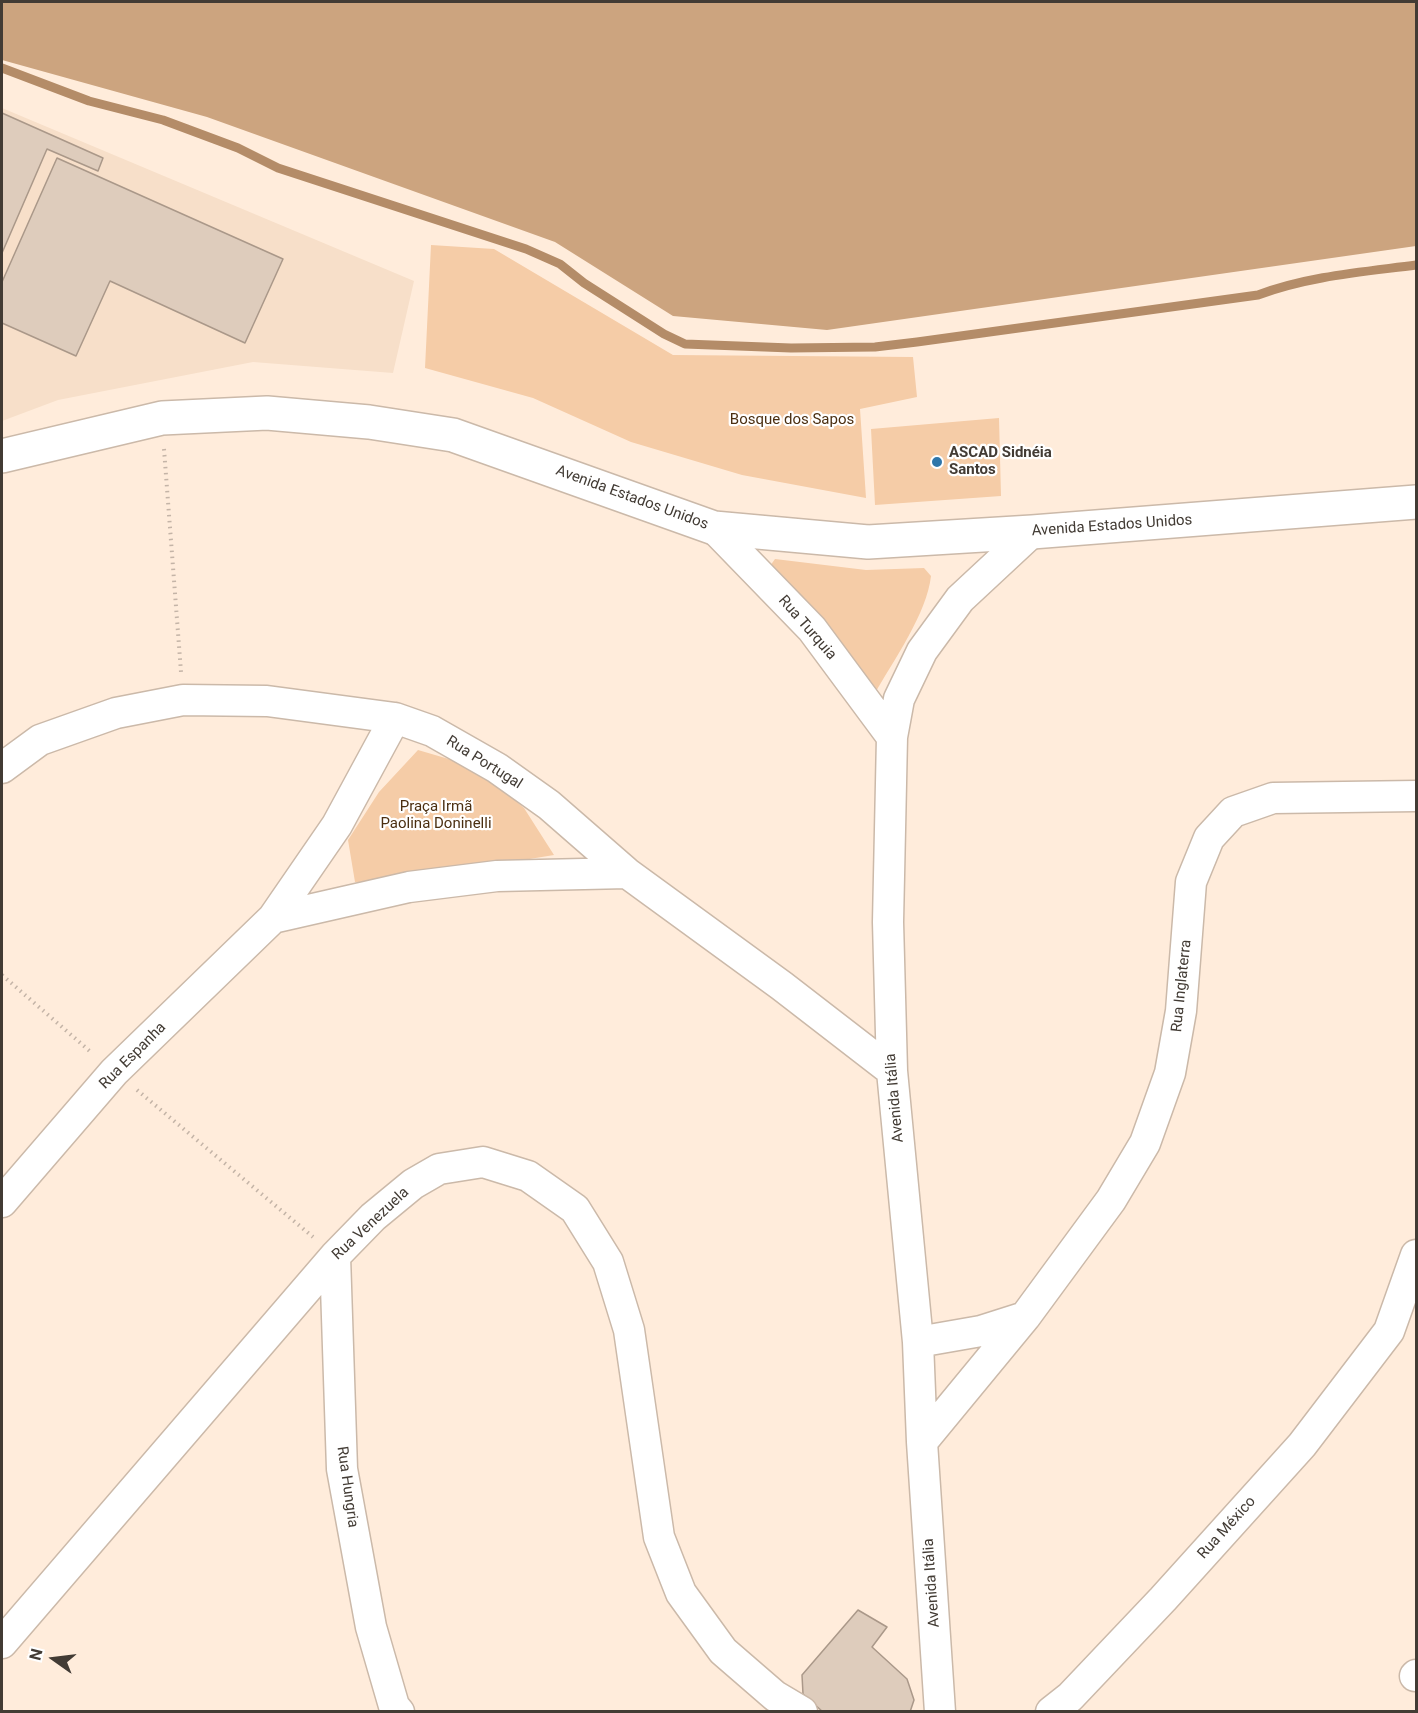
<!DOCTYPE html>
<html>
<head>
<meta charset="utf-8">
<style>
  body { margin:0 }
  #map { position:relative; width:1418px; height:1713px; overflow:hidden; background:#ffecdb; font-family:Roboto,sans-serif }
  canvas { display:block }
  .frame { position:absolute; inset:0; border:3px solid #423b34; pointer-events:none }
  .north { position:absolute; left:24px; top:1629px; width:60px; height:60px; -webkit-text-stroke:4px #fff; paint-order:stroke; rotate:284deg; font-size:16px; font-weight:700; line-height:24px; text-align:center; color:#423b34 }
  .north::after { content:''; display:block; margin:auto; width:21px; height:27px; background:#423b34; clip-path:polygon(50% 0,100% 100%,50% 72%,0 100%) }
</style>
</head>
<body>
<div id="map">
<canvas width="1418" height="1713"></canvas>
<div class="frame"></div>
<div class="north">N</div>
</div>
<script>
const g = document.querySelector('canvas').getContext('2d');
g.lineJoin = 'round';
function fillPath(path, color) { g.fillStyle = color; g.fill(path, 'evenodd'); }
function stroke(path, color, width, dash) { g.strokeStyle = color; g.lineWidth = width; g.lineCap = dash ? 'butt' : 'round'; g.setLineDash(dash || []); g.stroke(path); }
function drawText(font, color, halo, rows, align = 'center') {
  g.font = font + ' Roboto,sans-serif'; g.lineWidth = 4.5; g.setLineDash([]); g.textBaseline = 'middle'; g.strokeStyle = halo; g.fillStyle = color; for (const [text, x, y, turn = 0] of rows) {
    g.save(); g.translate(x, y); g.rotate((+turn || 0) * Math.PI / 180); g.textAlign = isNaN(turn) ? turn : align; if (halo) g.strokeText(text, 0, 0); g.fillText(text, 0, 0); g.restore();
  }
}
fillPath(new Path2D(`
  M2,108L414,281L393,373L253,362L58,400L2,421Z`), '#f7dfc9');
fillPath(new Path2D(`
  M431,245L494,249L673,355L913,357L917,397L860,409L866,498L742,475L631,442L533,398L425,368Z
  M999,418L1001,496L875,505L871,429Z
  M775,559L866,570L924,568L931,576C927,613 894,660 875,693L770,566Z
  M418,750L476,767L524,808L554,855L395,881L355,882L348,840L379,792Z`), '#f5cca7');
fillPath(new Path2D(`
  M2,2H1416V246L827,330L673,316L555,242L207,117L2,60Z`), '#cca47f');
stroke(new Path2D(`
  M2,68L89,101L163,120L238,148L278,168L526,249L560,264L584,283L664,334L685,344L791,348L875,347L917,342L1258,295C1309,276 1363,272 1416,265`), '#b48c68', 9);
const building = new Path2D(`
  M2,113L103,158L98,171L47,149L2,253Z
  M57,158L283,259L245,343L110,281L76,356L2,323V282Z
  M858,1610L887,1627L872,1647L907,1679L914,1700L910,1712H823L803,1694L802,1675Z`);
fillPath(building, '#deccbc');
stroke(building, '#aa9889', 1.5);
const minor = new Path2D(`
  M714,528L812,629L892,737
  M2,768L40,740L116,713L183,700L267,701L395,718L432,731L497,768L549,805L627,873L782,986L892,1071
  M273,918L409,887L497,876L627,873
  M2,1202L114,1072L273,918L337,825L395,718
  M335,1256L342,1469L371,1627L394,1706L399,1712
  M918,1342L981,1331L1025,1317L1111,1200L1145,1143L1170,1073L1181,1011L1191,882L1209,838L1233,812L1273,798L1416,796
  M922,1442L1025,1317
  M2,1643L335,1256L373,1217L413,1184L439,1169L483,1162L528,1176L575,1209L608,1262L629,1330L659,1537L681,1593L723,1651L775,1696L802,1712
  M1415,1676L1416,1675
  M940,1712L922,1442L918,1342L892,1071L888,922L892,737L899,699L922,651L960,599L1032,532
  M1051,1712L1070,1697L1163,1599L1302,1445L1389,1331L1416,1255`);
const tertiary = new Path2D(`
  M2,456L162,418L267,413L369,422L453,435L714,528L868,542L1032,532L1416,502`);
stroke(minor, '#cbb9a9', 33);
stroke(tertiary, '#cbb9a9', 36);
stroke(new Path2D(`
  M164,449L181,672
  M2,975L92,1053
  M137,1090L313,1237`), '#c4b4a7', 4, [1.5, 4.5]);
stroke(minor, '#fff', 30);
stroke(tertiary, '#fff', 33);
for (const [x, y, r, color] of [
  [937,462,6,"#2e76aa"]
]) { const dot = new Path2D(); dot.arc(x, y, r, 0, 2 * Math.PI); g.fillStyle = color; g.fill(dot); stroke(dot, '#fff', 2); }
drawText('15px', '#4b2f11', '#fff', [
  ["Bosque dos Sapos",792,420],
  ["Praça Irmã",436,807],
  ["Paolina Doninelli",436,824]
]);
drawText('bold 15px', '#423b34', '#fff', [
  ["ASCAD Sidnéia",949,453],
  ["Santos",949,470]
], 'left');
drawText('15px', '#423b34', '#fff', [
  ["Avenida Estados Unidos",632,498,20],
  ["Avenida Estados Unidos",1112,526,-4],
  ["Rua Turquia",807,628,49],
  ["Rua Portugal",484,763,32],
  ["Rua Inglaterra",1182,986,-84],
  ["Rua Espanha",133,1056,-45],
  ["Avenida Itália",895,1098,-95],
  ["Rua Venezuela",371,1224,-43],
  ["Rua Hungria",347,1487,82],
  ["Rua México",1227,1528,-48],
  ["Avenida Itália",932,1583,-94]
]);
</script>
</body>
</html>
